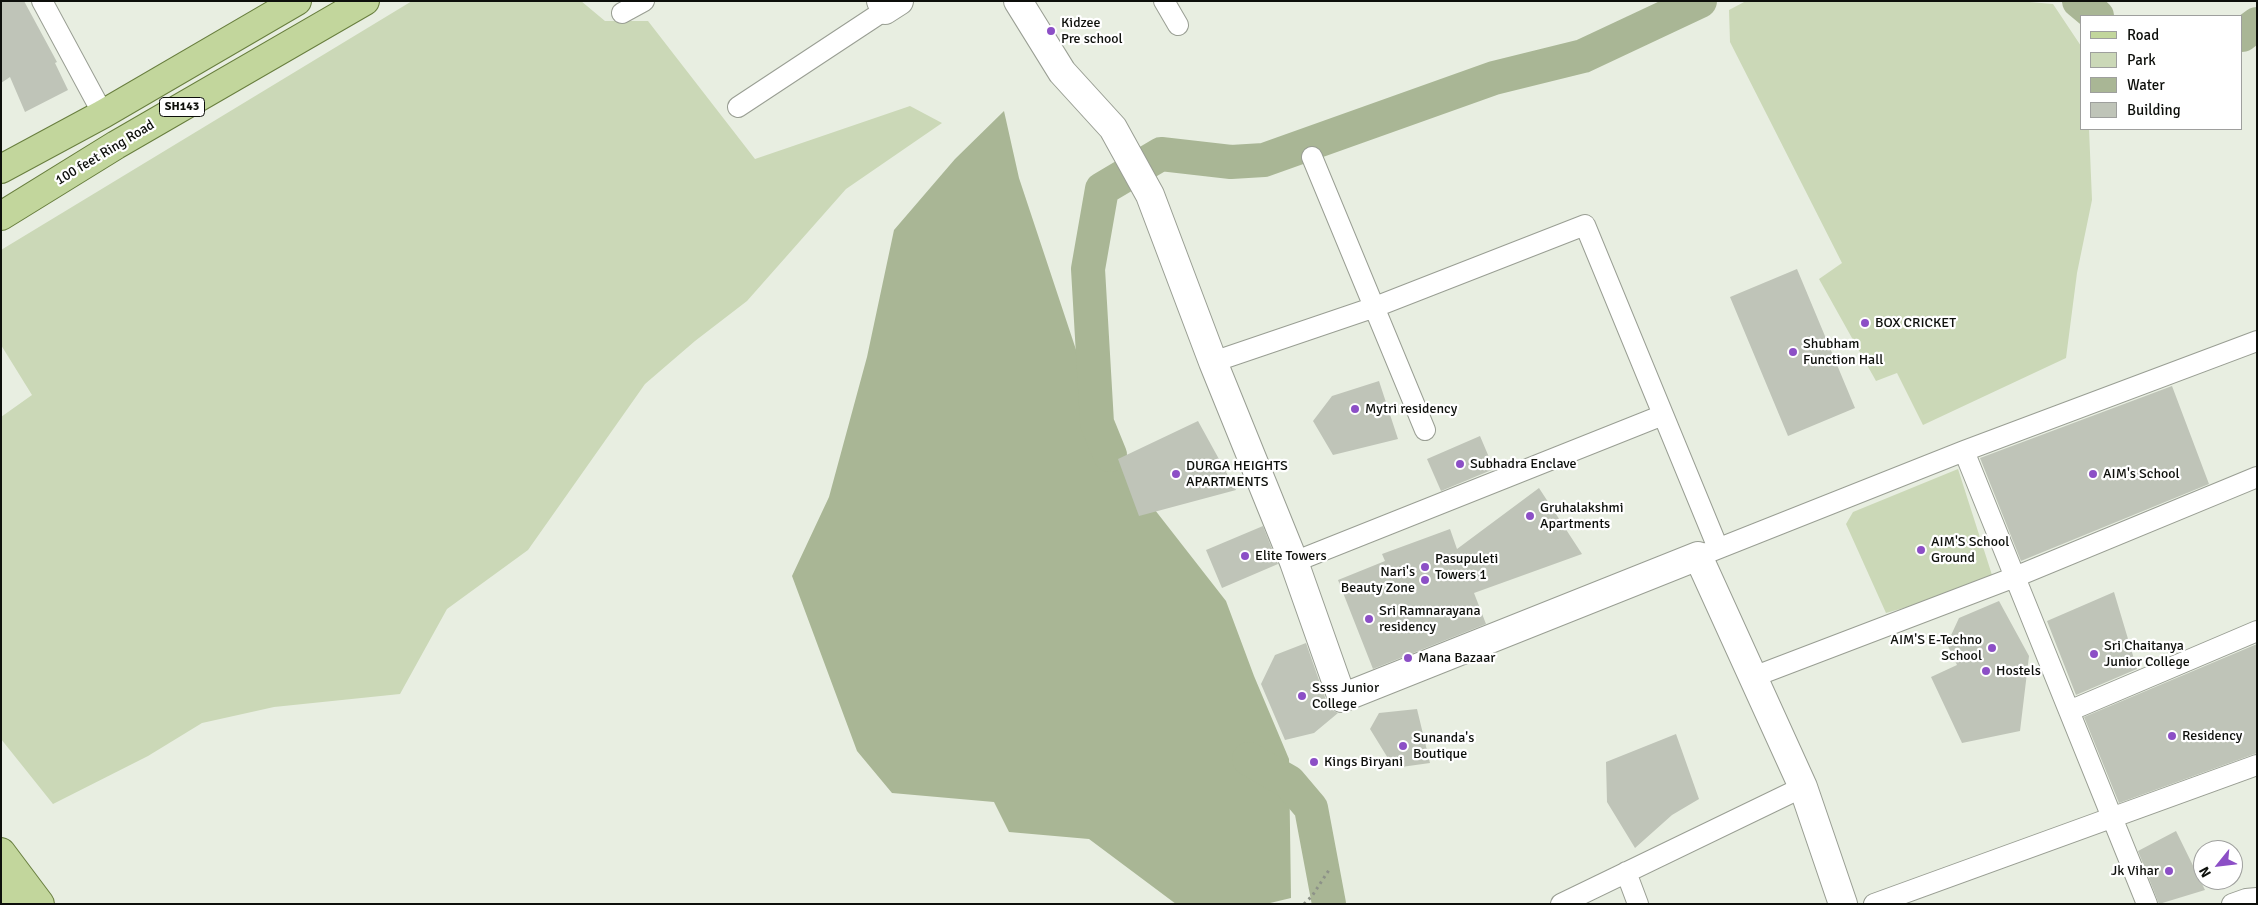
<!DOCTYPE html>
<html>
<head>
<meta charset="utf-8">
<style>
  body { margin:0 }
  #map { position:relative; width:2258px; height:905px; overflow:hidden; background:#e8eee1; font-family:Signika,sans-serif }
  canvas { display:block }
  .frame { position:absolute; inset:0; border:2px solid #0d0f0b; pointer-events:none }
  .legend { position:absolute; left:2080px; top:15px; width:162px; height:115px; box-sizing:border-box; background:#fff; border:1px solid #9e9f9d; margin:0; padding:6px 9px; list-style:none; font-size:15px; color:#0d0f0b }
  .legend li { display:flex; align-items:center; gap:10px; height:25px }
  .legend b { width:25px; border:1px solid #9e9f9d }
  .north { position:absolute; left:2193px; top:840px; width:50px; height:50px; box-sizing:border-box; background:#fff; border:1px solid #9e9f9d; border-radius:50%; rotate:241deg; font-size:14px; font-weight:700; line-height:20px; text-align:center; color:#0d0f0b }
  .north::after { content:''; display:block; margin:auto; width:18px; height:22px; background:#8c4fc6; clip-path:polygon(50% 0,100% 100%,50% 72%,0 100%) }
</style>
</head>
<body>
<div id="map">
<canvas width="2258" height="905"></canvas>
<div class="frame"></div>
<ul class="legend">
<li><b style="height:6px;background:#c2d69c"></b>Road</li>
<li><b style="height:14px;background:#cbd8b7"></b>Park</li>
<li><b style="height:14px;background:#a9b695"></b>Water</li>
<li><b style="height:14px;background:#bfc4b8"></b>Building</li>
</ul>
<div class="north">N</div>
</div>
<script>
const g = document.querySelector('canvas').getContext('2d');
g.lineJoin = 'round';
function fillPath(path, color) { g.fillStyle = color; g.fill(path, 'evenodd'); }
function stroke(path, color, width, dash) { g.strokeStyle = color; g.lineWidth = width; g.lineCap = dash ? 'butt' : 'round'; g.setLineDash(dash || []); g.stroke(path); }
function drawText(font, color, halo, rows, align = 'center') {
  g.font = font + ' Signika,sans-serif'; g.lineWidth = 4.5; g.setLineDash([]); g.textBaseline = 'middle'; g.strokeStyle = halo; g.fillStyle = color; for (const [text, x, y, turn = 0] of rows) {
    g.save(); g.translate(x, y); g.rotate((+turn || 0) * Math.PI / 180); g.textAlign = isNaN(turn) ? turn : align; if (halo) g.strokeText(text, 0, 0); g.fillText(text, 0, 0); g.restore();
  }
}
fillPath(new Path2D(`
  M412,1H581L605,21H648L755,159L910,106L942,123L846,189L747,301L695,341L645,384L528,550L447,609L400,694L274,707L202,723L148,756L53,804L1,739V417L32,395L1,345V250Z
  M1746,1H2018L2053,4L2081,46L2082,129H2089L2092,200L2077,273L2066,358L1923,425L1897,373L1876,381L1819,279L1842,263L1730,42L1729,10Z
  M1958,469L1992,575L1935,599L1886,613L1846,524L1853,512Z`), '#cbd8b7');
fillPath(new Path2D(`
  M1004,111L1019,178L1099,419L1155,510L1226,601L1254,676L1289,759L1291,898L1266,904H1176L1089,839L1009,832L994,802L892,793L857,751L792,576L829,497L867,357L894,230L955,159Z`), '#a9b695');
stroke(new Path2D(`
  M2079,1L2097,16
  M2242,35L2257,24
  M1110,455L1097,423L1088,269L1102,189L1161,154L1231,162L1264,160L1494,78L1583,56L1700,1
  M1249,759L1289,782L1311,808L1329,904`), '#a9b695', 34);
fillPath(new Path2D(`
  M1,1H24L57,62L55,63L68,90L25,112L10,77L1,83Z
  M1797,269L1855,408L1788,436L1730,297Z
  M1379,381L1398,439L1333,455L1313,421L1332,396Z
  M2172,386L2209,484L2021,561L1980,458Z
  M1198,421L1236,490L1139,516L1118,459Z
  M1480,436L1494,469L1441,491L1427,459Z
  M1539,488L1582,554L1474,593L1486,624L1373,669L1338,580L1385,561L1382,554L1450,529L1457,549Z
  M1263,526L1278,564L1222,588L1206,550Z
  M2114,592L2137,669L2076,695L2047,621Z
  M1999,601L2029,656L2020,731L1962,743L1931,677L1957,665L1947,644L1959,618Z
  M1306,643L1327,703L1332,710L1338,713L1314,733L1285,740L1261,684L1275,655Z
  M2257,644V753L2119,803L2084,717Z
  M1417,709L1430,763L1394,768L1370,729L1379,713Z
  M1676,734L1699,799L1672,815L1635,848L1607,802L1606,762Z
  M2176,831L2205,890L2159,904L2138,851Z`), '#bfc4b8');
const street = new Path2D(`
  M42,1L103,114
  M1164,1L1178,25
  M622,13L644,1
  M738,107L885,10
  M1312,157L1425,430
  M1213,362L1375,307L1585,225L1718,548
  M1964,451L2147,904
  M1707,553L1964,451L2257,341
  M1294,562L1663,415
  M1753,677L2015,577L2257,477
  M2069,711L2257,631
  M1626,872L1638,904
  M1561,904L1803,787
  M1874,904L2257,765
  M2232,904L2246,899L2257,898`);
const secondary = new Path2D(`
  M881,1L885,10L899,1
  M1018,1L1062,72L1113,128L1150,195L1213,362L1294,562L1342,698L1698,556L1803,787L1843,904`);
const primary = new Path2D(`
  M1,169L103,114L297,1
  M1,216L116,145L365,1
  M1,852L40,904
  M1,889L12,904`);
stroke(street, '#999e93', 22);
stroke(secondary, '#999e93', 30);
stroke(primary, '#687e3e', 30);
stroke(new Path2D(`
  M1304,904L1312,896L1329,870`), '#8d9288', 3, [2.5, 4]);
stroke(street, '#fff', 20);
stroke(secondary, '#fff', 28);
stroke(primary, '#c2d69c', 28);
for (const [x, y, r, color] of [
  [1051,31,5,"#8c4fc6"],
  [1865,323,5,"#8c4fc6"],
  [1793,352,5,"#8c4fc6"],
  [1355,409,5,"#8c4fc6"],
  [1460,464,5,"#8c4fc6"],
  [1176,474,5,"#8c4fc6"],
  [2093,474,5,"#8c4fc6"],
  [1530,516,5,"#8c4fc6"],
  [1921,550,5,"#8c4fc6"],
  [1245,556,5,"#8c4fc6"],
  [1425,567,5,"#8c4fc6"],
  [1425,580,5,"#8c4fc6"],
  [1369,619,5,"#8c4fc6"],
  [1992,648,5,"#8c4fc6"],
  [2094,654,5,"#8c4fc6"],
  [1408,658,5,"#8c4fc6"],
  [1986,671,5,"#8c4fc6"],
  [1302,696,5,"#8c4fc6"],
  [2172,736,5,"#8c4fc6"],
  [1403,746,5,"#8c4fc6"],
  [1314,762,5,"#8c4fc6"],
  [2169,871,5,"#8c4fc6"]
]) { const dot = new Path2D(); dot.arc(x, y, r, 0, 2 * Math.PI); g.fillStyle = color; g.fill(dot); stroke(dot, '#fff', 2); }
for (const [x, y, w] of [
  [182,107,45]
]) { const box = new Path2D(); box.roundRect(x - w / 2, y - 9.5, w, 19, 4); g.fillStyle = '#fff'; g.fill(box); stroke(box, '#0d0f0b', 1); }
drawText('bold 12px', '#0d0f0b', null, [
  ["SH143",182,107]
]);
drawText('14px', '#0d0f0b', '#fff', [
  ["Kidzee",1061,23],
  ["Pre school",1061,39],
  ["BOX CRICKET",1875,323],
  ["Shubham",1803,344],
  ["Function Hall",1803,360],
  ["Mytri residency",1365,409],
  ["Subhadra Enclave",1470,464],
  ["DURGA HEIGHTS",1186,466],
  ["APARTMENTS",1186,482],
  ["AIM's School",2103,474],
  ["Gruhalakshmi",1540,508],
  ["Apartments",1540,524],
  ["AIM'S School",1931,542],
  ["Ground",1931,558],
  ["Elite Towers",1255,556],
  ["Pasupuleti",1435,559],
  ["Towers 1",1435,575],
  ["Nari's",1415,572,"right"],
  ["Beauty Zone",1415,588,"right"],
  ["Sri Ramnarayana",1379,611],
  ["residency",1379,627],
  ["AIM'S E-Techno",1982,640,"right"],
  ["School",1982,656,"right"],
  ["Sri Chaitanya",2104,646],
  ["Junior College",2104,662],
  ["Mana Bazaar",1418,658],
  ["Hostels",1996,671],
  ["Ssss Junior",1312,688],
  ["College",1312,704],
  ["Residency",2182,736],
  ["Sunanda's",1413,738],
  ["Boutique",1413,754],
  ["Kings Biryani",1324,762],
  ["Jk Vihar",2159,871,"right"]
], 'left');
drawText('14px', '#0d0f0b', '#fff', [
  ["100 feet Ring Road",105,153,-31]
]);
</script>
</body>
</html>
